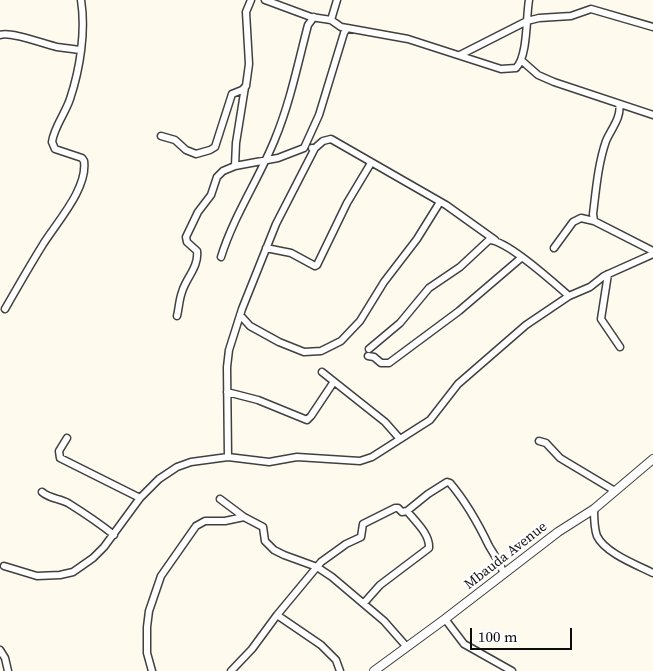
<!DOCTYPE html>
<html>
<head>
<meta charset="utf-8">
<style>
  body { margin:0 }
  #map { position:relative; width:653px; height:671px; overflow:hidden; background:#fffaee; font-family:"Source Serif 4",serif }
  canvas { display:block }
  .scale { position:absolute; left:470px; top:628px; width:102px; height:22px; box-sizing:border-box; border:2px solid #0d0d0d; border-top:0; padding-left:6px; font-size:15px; line-height:18px; white-space:nowrap; color:#0d0d0d; -webkit-text-stroke:4px #fff; paint-order:stroke }
</style>
</head>
<body>
<div id="map">
<canvas width="653" height="671"></canvas>
<div class="scale">100 m</div>
</div>
<script>
const g = document.querySelector('canvas').getContext('2d');
g.lineJoin = 'round';
function stroke(path, color, width, dash) { g.strokeStyle = color; g.lineWidth = width; g.lineCap = dash ? 'butt' : 'round'; g.setLineDash(dash || []); g.stroke(path); }
function drawText(font, color, halo, rows, align = 'center') {
  g.font = font + ' "Source Serif 4",serif'; g.lineWidth = 5; g.setLineDash([]); g.textBaseline = 'middle'; g.strokeStyle = halo; g.fillStyle = color; for (const [text, x, y, turn = 0] of rows) {
    g.save(); g.translate(x, y); g.rotate((+turn || 0) * Math.PI / 180); g.textAlign = isNaN(turn) ? turn : align; if (halo) g.strokeText(text, 0, 0); g.fillText(text, 0, 0); g.restore();
  }
}
const minor = new Path2D(`
  M265,0L311,17L331,20L341,27L347,28
  M331,20L337,0
  M0,35C10,31 44,44 57,47C65,48 73,49 80,50
  M460,55L527,21L539,18L571,16L591,9L653,27
  M521,60L538,75L554,82L653,115
  M161,136L175,140L186,150L196,154L210,150L215,147L232,94L242,90L246,86L249,64L246,12L251,0
  M312,148H315L323,141L331,139L446,205L495,240
  M235,166L236,143L245,87
  M594,221L593,214C596,190 598,164 606,141C611,129 622,117 619,104
  M266,248L291,253L315,266L317,265L347,203L371,163
  M554,248L573,222L581,218L594,221L653,251
  M221,257C234,215 259,179 275,139C290,103 298,63 308,25L314,17
  M608,274L601,319L620,347
  M5,309C17,288 29,267 42,246C56,223 88,189 84,161L82,158L55,149L52,142C54,127 65,114 70,99C80,69 86,31 81,0
  M240,315L250,326L279,342L304,352L321,351L341,341L360,321L384,282L417,239L440,202
  M177,316C179,308 179,300 182,292C186,278 199,267 197,251L187,242L186,237L198,212L211,195L217,177L223,171L235,166L278,158L304,148L319,115L344,33L347,28L408,39L501,69L516,68C528,56 526,17 529,0
  M369,349L400,323L429,288L460,267L489,240C507,240 554,283 569,296
  M368,356L374,357L381,363H389L459,311L521,258
  M322,372L385,422L400,439
  M227,392L258,400L307,420L311,416L333,383
  M67,438L59,451L60,458L140,498
  M539,441L546,443L560,458L615,491
  M228,457L227,367L229,350L242,309L276,224L315,148
  M42,492C50,499 59,498 68,503C84,513 99,523 114,535
  M220,499L244,517L263,527L265,541L274,550L284,555L317,567L332,577L384,621L406,646
  M594,509C594,517 594,528 597,536C605,553 637,565 653,573
  M4,566L37,576L60,575L73,572L93,558L104,547L140,498L159,479L177,467L191,462L228,457L269,462L297,457L360,461L372,457L430,420L458,384L526,325L569,296L590,287L604,276L653,254
  M364,603L380,585L429,548C430,534 415,521 407,511
  M277,615L321,645L336,660L340,671
  M445,619L464,644L512,671
  M0,650L5,658L8,671
  M152,671L147,653V627L149,611L161,576L196,526L205,521H225L244,517
  M231,671L252,649L277,615L321,562L346,544L361,537L363,524L395,508H398L402,512L407,511L428,494L447,482L450,483C467,503 478,523 489,546C495,556 500,563 504,574`);
const tertiary = new Path2D(`
  M374,671L445,619L558,532L594,509L653,459`);
stroke(minor, '#404040', 9);
stroke(tertiary, '#404040', 10);
stroke(minor, '#fff', 6);
stroke(tertiary, '#fff', 8);
drawText('14px', '#0d0d0d', '#fff', [
  ["Mbauda Avenue",506,556,-38]
]);
</script>
</body>
</html>
